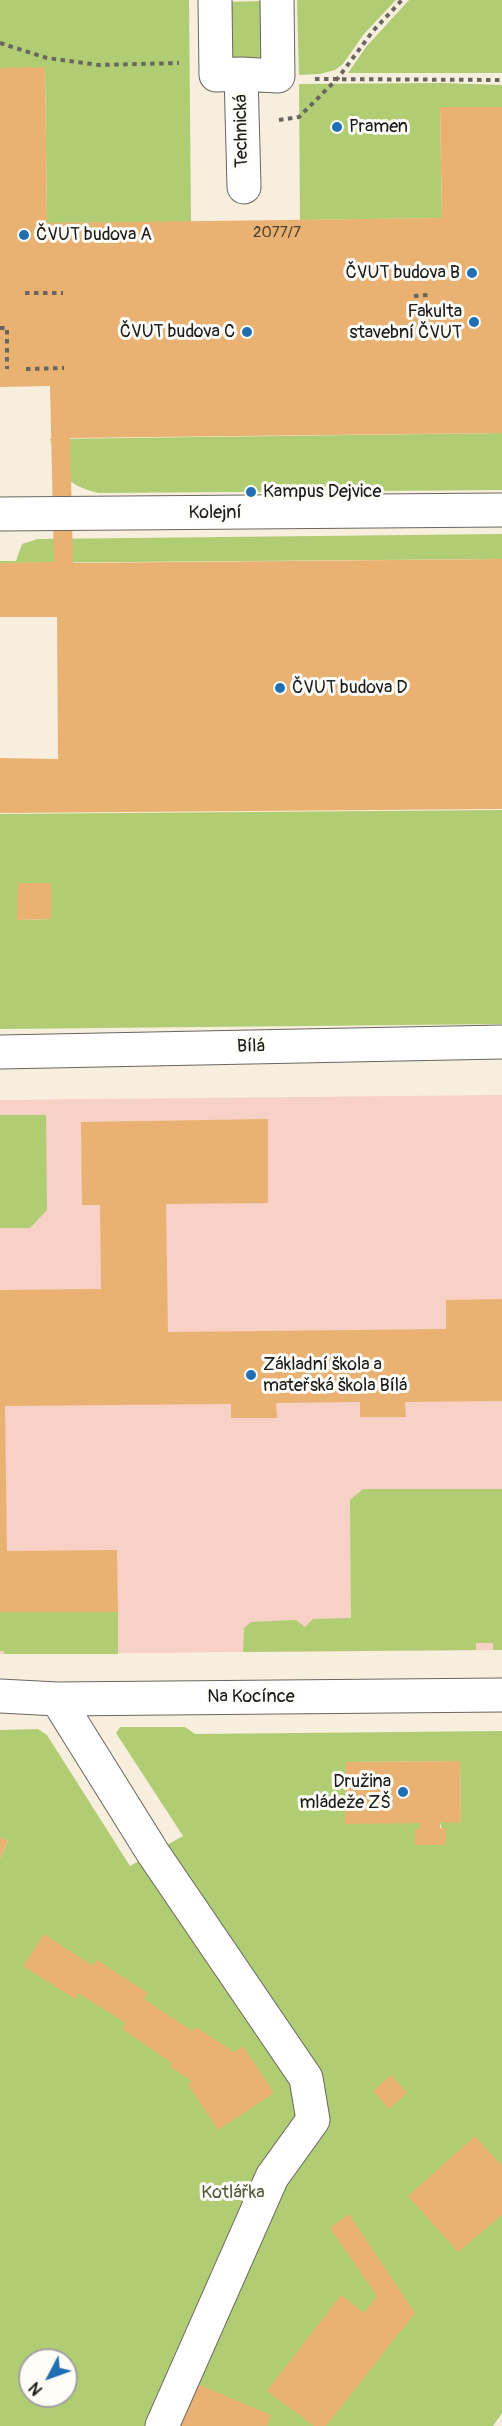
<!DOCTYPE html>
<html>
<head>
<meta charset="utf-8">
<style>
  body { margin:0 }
  #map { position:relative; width:502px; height:2426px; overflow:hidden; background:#f8eedd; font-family:Pangolin,sans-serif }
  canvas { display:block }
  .north { position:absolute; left:18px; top:2348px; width:60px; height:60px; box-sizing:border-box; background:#fdfcf7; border:2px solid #a3a29f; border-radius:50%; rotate:229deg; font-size:16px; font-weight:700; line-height:24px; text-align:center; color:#1c1c1c }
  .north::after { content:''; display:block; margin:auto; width:21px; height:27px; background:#1f6fb2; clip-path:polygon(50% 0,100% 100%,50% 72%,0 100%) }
</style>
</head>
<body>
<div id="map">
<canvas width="502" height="2426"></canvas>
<div class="north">N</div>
</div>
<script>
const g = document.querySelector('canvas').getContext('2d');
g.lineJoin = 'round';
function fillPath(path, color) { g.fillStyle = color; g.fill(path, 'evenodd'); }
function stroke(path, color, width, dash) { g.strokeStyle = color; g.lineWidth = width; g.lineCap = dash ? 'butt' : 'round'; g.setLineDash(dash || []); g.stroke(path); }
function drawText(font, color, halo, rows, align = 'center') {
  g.font = font + ' Pangolin,sans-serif'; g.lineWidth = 6; g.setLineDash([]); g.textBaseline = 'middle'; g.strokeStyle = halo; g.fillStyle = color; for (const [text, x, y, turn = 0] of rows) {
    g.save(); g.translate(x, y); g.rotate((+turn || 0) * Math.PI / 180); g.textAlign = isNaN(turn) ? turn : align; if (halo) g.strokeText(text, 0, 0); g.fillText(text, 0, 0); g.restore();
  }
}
fillPath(new Path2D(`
  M502,1095V1650L0,1654V1100Z`), '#f7d1c6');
fillPath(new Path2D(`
  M0,0H189L191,222L47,223L45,68H0Z
  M297,0H396L364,34L343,64L335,70L320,74L299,75Z
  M409,0H502V73H348L366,47Z
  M260,1L261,59L226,60L225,2Z
  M441,83L502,85V107H440L442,218L300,220L299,84Z
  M502,433V490L98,493C63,484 60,472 50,439Z
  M502,534V559L0,563V561H16L22,544L38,539Z
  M502,810V1024L0,1029V814ZM18,883H51V919L18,920Z
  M0,1115H46L47,1210L30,1228H0Z
  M363,1489H502V1650H493V1643H476V1650L243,1652L244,1628L251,1622L296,1620L305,1627L313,1619L351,1618L350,1500Z
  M0,1612H118V1654H4V1651H0Z
  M120,1727H185L195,1734L502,1731V2413L493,2426H0V1858L8,1841L0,1837V1730L38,1729L47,1735L130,1866L183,1836L116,1733ZM460,1761L461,1822H440L445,1845H415V1829H420V1823H345L346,1762ZM30,2360H66V2396H30Z`), '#b0cd74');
fillPath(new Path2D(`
  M45,67L47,223L442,218L440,107H502V433L70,438L73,563L502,559V809L0,813V758L58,759L57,617H0V563L54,562L50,386L0,387V68Z
  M18,883H51V919L17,920Z
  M268,1119V1203L166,1204L168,1332L446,1329V1300L502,1299V1401L405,1402L406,1417H360V1402L276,1403L277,1418H231V1404L5,1406L7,1551L117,1550L118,1612H0V1290L101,1289L100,1205H82L81,1122Z
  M460,1761L461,1823L440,1822V1828H446V1845H415V1828L420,1829V1823L345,1824L346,1762Z
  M0,1837L8,1841L0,1858Z
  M44,1934L93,1966L97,1960L148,1993L144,1999L192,2031L196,2027L234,2052L243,2046L274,2093L218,2130L187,2083L192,2081L170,2067L172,2063L122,2029L126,2023L78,1993L75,1999L23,1966Z
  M391,2075L407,2093L389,2109L373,2091Z
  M475,2136L502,2166V2215L458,2252L408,2196Z
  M349,2214L415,2313L326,2426H314L267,2391L341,2295L364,2313L377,2296L330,2228Z
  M195,2383L271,2415L267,2426H176Z`), '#e9b272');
const minor = new Path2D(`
  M215,0L216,75L241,74L244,187
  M241,74L278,76L277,0
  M0,514L502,510
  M0,1052L502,1042
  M0,1696L57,1699L502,1695
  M57,1699L153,1853L306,2078L313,2120L272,2177L162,2426`);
stroke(minor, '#696660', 35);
stroke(new Path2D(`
  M0,43L47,58L99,65L179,63
  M315,79L502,80
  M279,120L299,117L338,78L373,31L402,0
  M25,293H63
  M414,296L428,295
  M0,328H7V369
  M26,369L64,368`), '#696660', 4, [4.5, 4.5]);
stroke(minor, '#fff', 33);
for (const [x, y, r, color] of [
  [337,127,6,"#1f6fb2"],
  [24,235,6,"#1f6fb2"],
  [472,273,6,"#1f6fb2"],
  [474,322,6,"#1f6fb2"],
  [247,332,6,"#1f6fb2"],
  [251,492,6,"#1f6fb2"],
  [280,688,6,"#1f6fb2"],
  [251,1375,6,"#1f6fb2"],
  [403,1792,6,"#1f6fb2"]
]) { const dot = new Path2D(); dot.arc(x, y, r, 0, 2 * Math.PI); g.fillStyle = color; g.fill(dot); stroke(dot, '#fdfcf7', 2); }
drawText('15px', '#4f4232', null, [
  ["2077/7",277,233]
]);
drawText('18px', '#1c1c1c', '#fdfcf7', [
  ["Pramen",349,127],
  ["ČVUT budova A",36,235],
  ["ČVUT budova B",460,273,"right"],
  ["Fakulta",462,312,"right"],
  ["stavební ČVUT",462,333,"right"],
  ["ČVUT budova C",235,332,"right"],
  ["Kampus Dejvice",263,492],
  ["ČVUT budova D",292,688],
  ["Základní škola a",263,1365],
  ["mateřská škola Bílá",263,1386],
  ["Družina",391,1782,"right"],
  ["mládeže ZŠ",391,1803,"right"]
], 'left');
drawText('18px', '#1c1c1c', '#fdfcf7', [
  ["Technická",242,131,-91],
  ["Kolejní",215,513],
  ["Bílá",251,1047,-1],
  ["Na Kocínce",251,1697]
]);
drawText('18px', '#505a3b', '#fdfcf7', [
  ["Kotlářka",233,2193]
]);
</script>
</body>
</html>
